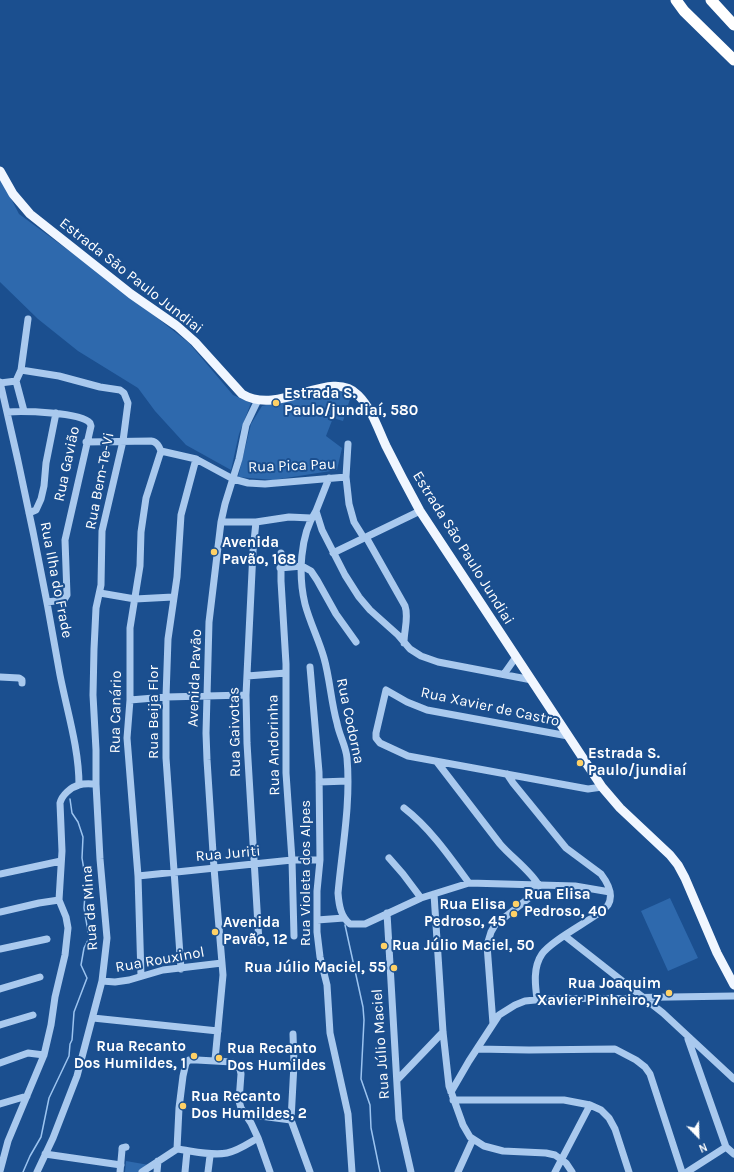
<!DOCTYPE html>
<html>
<head>
<meta charset="utf-8">
<style>
  body { margin:0 }
  #map { position:relative; width:734px; height:1172px; overflow:hidden; background:#1b4f8f; font-family:Karla,sans-serif }
  canvas { display:block }
  .north { position:absolute; left:678px; top:1116px; width:40px; height:40px; -webkit-text-stroke:3px #1b4f8f; paint-order:stroke; rotate:157deg; font-size:11px; font-weight:700; line-height:16px; text-align:center; color:#fff }
  .north::after { content:''; display:block; margin:auto; width:14px; height:18px; background:#fff; clip-path:polygon(50% 0,100% 100%,50% 72%,0 100%) }
</style>
</head>
<body>
<div id="map">
<canvas width="734" height="1172"></canvas>
<div class="north">N</div>
</div>
<script>
const g = document.querySelector('canvas').getContext('2d');
g.lineJoin = 'round';
function fillPath(path, color) { g.fillStyle = color; g.fill(path, 'evenodd'); }
function stroke(path, color, width, dash) { g.strokeStyle = color; g.lineWidth = width; g.lineCap = dash ? 'butt' : 'round'; g.setLineDash(dash || []); g.stroke(path); }
function drawText(font, color, halo, rows, align = 'center') {
  g.font = font + ' Karla,sans-serif'; g.lineWidth = 4; g.setLineDash([]); g.textBaseline = 'middle'; g.strokeStyle = halo; g.fillStyle = color; for (const [text, x, y, turn = 0] of rows) {
    g.save(); g.translate(x, y); g.rotate((+turn || 0) * Math.PI / 180); g.textAlign = isNaN(turn) ? turn : align; if (halo) g.strokeText(text, 0, 0); g.fillText(text, 0, 0); g.restore();
  }
}
fillPath(new Path2D(`
  M0,177L19,214L109,280L189,343L233,395L251,403L239,434L231,470L186,445L155,411L138,388L78,351L38,319L0,282Z
  M335,390L351,396L343,421L333,418L326,436L342,448L337,470L273,480L238,477L251,424L262,406Z
  M670,898L698,958L668,971L641,911Z
  M126,1161L149,1165L138,1172H125Z`), '#2e69ad');
stroke(new Path2D(`
  M345,925L363,1007L364,1020L361,1079L370,1105L371,1128L380,1172
  M23,1172L30,1156L41,1137L49,1098L69,1056L70,1044L72,1040L74,1012L87,978L81,965L84,948L89,938L84,908L86,882L82,858L83,837L78,822L72,813L70,799`), '#9cc4f0', 1.5);
stroke(new Path2D(`
  M21,370L59,376L100,387L120,390L124,393L128,403L123,441L102,531L101,585L96,608L94,649L93,695L96,750V784L100,859L107,938L102,981L77,1076L53,1138L37,1172
  M16,381L24,411
  M0,382C23,479 43,576 60,675C67,711 79,748 79,785
  M0,383L16,381L21,370L28,319
  M7,412C23,411 81,412 90,423L91,426L65,540L67,595L64,600L47,602
  M86,442L151,441C157,442 159,446 161,451
  M348,444L346,477L349,504L354,522L364,538
  M161,451L196,459L233,479L248,483L265,484L346,477
  M329,478L316,511L322,530L345,575L359,597L370,610L398,635L410,649L421,656L438,662L532,680
  M316,511C300,535 298,575 305,604C310,623 319,640 324,658C330,679 331,702 337,723C339,735 346,746 347,758C351,803 342,849 338,893C339,906 341,917 350,924H365L421,898L469,883L575,886L610,892
  M29,513L36,510L41,499L44,486L46,463L56,413
  M221,522H256L289,517L311,518
  M256,522L253,551L246,695L247,743L259,942
  M366,537L405,606C409,617 404,630 404,643
  M281,553V581L286,664V773L292,860L294,936
  M333,553L420,511
  M280,568L302,566L311,571L317,580L336,614L356,642
  M100,593L135,599L173,597
  M310,667L319,772L320,860L317,891V932L320,957L327,985L330,1033L348,1114L352,1172
  M504,674L516,657
  M247,676L286,673
  M0,677L19,678L22,680V683
  M130,700L166,697L246,695
  M568,736L427,710L407,702L386,690L376,733V738L380,743L408,756L588,789L602,787
  M437,762L500,844C511,857 532,872 539,886L534,894L495,925L491,932L487,945L493,1024
  M507,774L513,783L566,848L601,874C607,882 614,895 608,905C605,909 600,912 596,915C582,925 550,942 542,954C533,967 535,984 537,999
  M319,782L348,781
  M404,808C430,828 450,857 469,883
  M389,858L403,874L421,898
  M0,874L61,861
  M138,876L292,860H320
  M434,894L443,1032L449,1086L463,1125L470,1137L484,1146L503,1151L546,1153L555,1155L566,1163L572,1172
  M0,912L39,903L59,900
  M387,913L399,1119L411,1172
  M317,920L344,918
  M565,936L663,1013L734,1079
  M0,949L47,939
  M181,969L166,758V697L168,639L177,577L181,515L196,459
  M141,976L138,876L127,738L130,700V628L140,566L141,532L146,498L161,451
  M102,981L115,982L129,980L163,970L222,963
  M0,989L40,977
  M93,1018L218,1031
  M0,1025L33,1015
  M293,1034L294,1064L291,1120L310,1172
  M688,1039L726,1147L734,1154
  M477,1049L529,1050L615,1049L636,1060L645,1067L650,1074L682,1172
  M215,1060L223,975L214,868L207,760L206,733L209,622L221,522L225,504L239,459L246,425L258,400
  M0,1063L28,1053L44,1055
  M397,1080L443,1032
  M451,1092L469,1061L499,1015L515,1005L525,1001L545,999L734,996
  M453,1100H564L590,1105L601,1110L609,1118L615,1129L629,1172
  M0,1104L27,1096
  M245,1114L291,1120
  M177,1149L179,1108L183,1076L186,1063L189,1060H197L232,1062L240,1069L241,1074L239,1101L241,1108L251,1123L258,1138L270,1172
  M177,1149C193,1151 211,1156 227,1153C238,1151 249,1143 258,1138
  M45,1154L121,1165
  M0,1171L8,1141L44,1055L51,1025L55,997L65,955L68,928L66,917L59,900L62,851L60,803C62,795 71,787 79,785C84,783 91,784 96,784
  M120,1172L122,1150V1148L126,1147
  M142,1172L177,1149
  M157,1172L158,1161
  M185,1172L187,1151
  M208,1172L210,1156
  M458,1172L473,1139
  M555,1172L590,1105
  M687,1172L726,1147`), '#a9c9ee', 7);
stroke(new Path2D(`
  M0,171L13,194L30,214L131,294L177,326L195,342L242,394C280,417 331,367 358,395C372,409 378,429 386,446C397,468 408,489 420,511L602,787L620,808L670,855L678,865L685,878L717,953L734,985`), '#f0f6ff', 9);
stroke(new Path2D(`
  M676,0L684,11L734,60
  M711,0L734,25`), '#fff', 11);
for (const [x, y, r, color] of [
  [276,403,4,"#ffd166"],
  [214,552,4,"#ffd166"],
  [580,763,4,"#ffd166"],
  [516,904,4,"#ffd166"],
  [514,914,4,"#ffd166"],
  [215,932,4,"#ffd166"],
  [384,946,4,"#ffd166"],
  [394,968,4,"#ffd166"],
  [669,993,4,"#ffd166"],
  [194,1056,4,"#ffd166"],
  [219,1058,4,"#ffd166"],
  [183,1106,4,"#ffd166"]
]) { const dot = new Path2D(); dot.arc(x, y, r, 0, 2 * Math.PI); g.fillStyle = color; g.fill(dot); stroke(dot, '#1b4f8f', 1.5); }
drawText('15px', '#fff', '#1b4f8f', [
  ["Estrada São Paulo Jundiai",131,276,38],
  ["Rua Gavião",67,464,-78],
  ["Rua Pica Pau",292,466,-2],
  ["Rua Bem-Te-Vi",100,481,-79],
  ["Estrada São Paulo Jundiai",463,548,58],
  ["Rua Ilha do Frade",56,580,79],
  ["Avenida Pavão",195,678,-88],
  ["Rua Xavier de Castro",490,707,12],
  ["Rua Canário",116,712,-89],
  ["Rua Beija Flor",154,712,-90],
  ["Rua Codorna",350,721,78],
  ["Rua Gaivotas",235,732,-91],
  ["Rua Andorinha",274,745,-91],
  ["Rua Juriti",228,854,-5],
  ["Rua Violeta dos Alpes",306,873,-90],
  ["Rua da Mina",90,908,-94],
  ["Rua Rouxinol",160,960,-10],
  ["Rua Júlio Maciel",381,1044,-94]
]);
drawText('bold 15px', '#fff', '#1b4f8f', [
  ["Estrada S.",284,394],
  ["Paulo/jundiaí, 580",284,411],
  ["Avenida",222,543],
  ["Pavão, 168",222,560],
  ["Estrada S.",588,754],
  ["Paulo/jundiaí",588,771],
  ["Rua Elisa",524,895],
  ["Pedroso, 40",524,912],
  ["Rua Elisa",506,905,"right"],
  ["Pedroso, 45",506,922,"right"],
  ["Avenida",223,923],
  ["Pavão, 12",223,940],
  ["Rua Júlio Maciel, 50",392,946],
  ["Rua Júlio Maciel, 55",386,968,"right"],
  ["Rua Joaquim",661,984,"right"],
  ["Xavier Pinheiro, 7",661,1001,"right"],
  ["Rua Recanto",186,1047,"right"],
  ["Dos Humildes, 1",186,1064,"right"],
  ["Rua Recanto",227,1049],
  ["Dos Humildes",227,1066],
  ["Rua Recanto",191,1097],
  ["Dos Humildes, 2",191,1114]
], 'left');
</script>
</body>
</html>
